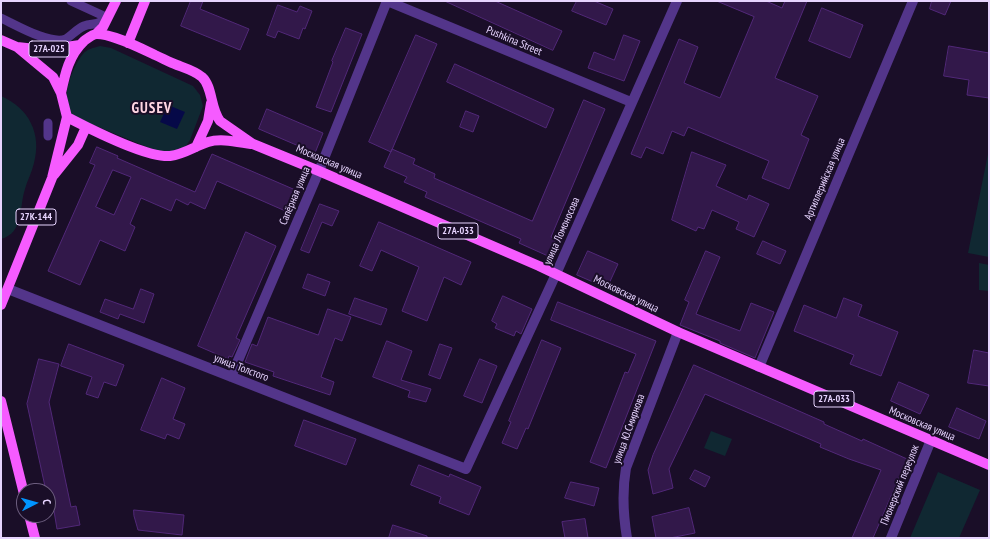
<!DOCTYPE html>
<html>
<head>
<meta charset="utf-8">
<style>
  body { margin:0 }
  #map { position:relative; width:990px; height:539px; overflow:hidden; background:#1a0e28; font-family:"PT Sans Narrow",sans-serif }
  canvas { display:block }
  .frame { position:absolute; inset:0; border:2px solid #e7d4ff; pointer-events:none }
  .north { position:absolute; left:16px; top:483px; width:40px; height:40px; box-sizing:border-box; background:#1a0e28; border:1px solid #6c5d7e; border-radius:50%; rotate:84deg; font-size:11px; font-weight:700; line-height:16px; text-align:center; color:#e7d4ff }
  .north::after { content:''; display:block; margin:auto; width:14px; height:18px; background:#0094ff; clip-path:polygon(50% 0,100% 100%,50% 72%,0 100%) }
</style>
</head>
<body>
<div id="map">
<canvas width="990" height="539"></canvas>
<div class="frame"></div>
<div class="north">С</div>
</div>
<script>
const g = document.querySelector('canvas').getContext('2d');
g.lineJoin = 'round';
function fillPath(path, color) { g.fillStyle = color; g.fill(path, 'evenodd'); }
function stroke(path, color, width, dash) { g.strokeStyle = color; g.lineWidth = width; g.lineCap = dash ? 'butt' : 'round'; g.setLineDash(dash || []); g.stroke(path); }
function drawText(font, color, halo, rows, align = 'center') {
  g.font = font + ' "PT Sans Narrow",sans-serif'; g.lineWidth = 4; g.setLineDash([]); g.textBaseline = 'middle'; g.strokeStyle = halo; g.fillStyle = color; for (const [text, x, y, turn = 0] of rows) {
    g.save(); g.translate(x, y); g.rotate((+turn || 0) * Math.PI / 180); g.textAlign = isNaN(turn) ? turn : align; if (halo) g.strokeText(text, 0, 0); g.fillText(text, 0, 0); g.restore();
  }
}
fillPath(new Path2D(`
  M100,46L111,48L193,86L200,95L203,106L190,140L184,149L164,154L79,119C77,117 73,116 71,114C59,101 73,65 83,54C87,49 93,48 100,46Z
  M1,96C29,108 42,134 34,163C32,172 27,181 25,189C19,207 24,233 1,239Z
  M989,149V257L968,253Z
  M979,263L989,265V291L979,290Z
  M711,431L732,439L725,456L704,448Z
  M938,472L980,490L959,538H910Z`), '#102832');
fillPath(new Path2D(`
  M168,105L185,112L177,129L160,122Z`), '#060948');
const building = new Path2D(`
  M191,1H203L200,9L249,29L240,50L181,26Z
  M445,1H495L562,31L553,50Z
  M577,1H594L613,9L606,25L572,11Z
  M717,1H766L782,8L785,1H807L775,78L818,96L801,135L809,139L789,189L762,178L769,161L688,127L684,136L672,131L663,154L646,147L641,158L631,154L679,39L698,47L684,83L720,98L754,17Z
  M932,1H951L945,15L930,9Z
  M278,5L297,12L300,6L312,11L305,29L303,28L299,39L278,31L275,38L267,35Z
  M822,8L863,25L850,58L809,41Z
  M346,28L362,34L331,112L316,107L333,62L332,61Z
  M416,35L437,44L391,152L369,142Z
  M624,35L640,41L624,81L588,68L594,52L614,60Z
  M949,46L989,53V98L967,95L969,80L944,76Z
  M455,64L554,109L546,128L447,82Z
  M584,100L605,109L551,237L556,239L548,256L519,243L521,239L425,197L427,192L404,182L407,177L384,167L392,149L415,159L413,164L435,174L434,178L532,221Z
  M267,109L323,133L315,153L259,129Z
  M466,111L479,116L473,132L460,127Z
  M97,147L118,156L117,158L195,192L212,154L300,192L290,213L217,181L205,209L190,202L188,205L176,199L171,211L141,198L130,224L135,227L125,251L100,240L80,285L48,271L95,165L90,163ZM113,170L131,177L114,215L96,207Z
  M692,152L726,165L716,186L747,200L749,195L769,204L754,237L736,229L739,222L712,210L704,229L698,227L696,231L672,220Z
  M320,204L339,211L332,226L322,222L309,253L301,250Z
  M379,222L471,262L461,285L444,277L427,321L402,311L419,267L381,250L372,271L360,266Z
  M246,232L276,246L236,338L240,340L232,357L229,356L228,359L198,346Z
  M763,241L786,251L780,264L757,254Z
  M588,251L618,264L607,288L577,275Z
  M706,251L720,257L696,314L740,331L751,303L774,312L755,358L720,343V341L680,325L689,302L685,300Z
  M308,274L330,282L325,296L303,288Z
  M141,289L154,294L144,323L120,314L118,319L100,312L105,299L133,309Z
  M503,296L532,309L521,334L516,331L514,336L495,328L497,324L492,321Z
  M355,298L387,309L381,325L349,314Z
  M844,298L862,305L858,316L898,332L881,376L850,364L854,355L794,331L804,305L836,318Z
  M558,302L656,341L606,468L590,462L625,372L628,373L636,354L551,320Z
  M328,309L351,317L342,341L335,338L321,377L334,382L330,395L273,376L274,372L245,362L252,344L257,346L268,317L318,335Z
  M542,340L561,348L528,429L526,428L517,449L502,443L511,422L509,421Z
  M387,341L412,351L401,380L431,389L426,402L408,397L410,391L373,377Z
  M69,344L124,365L116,386L104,382L98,398L86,394L92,377L61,366Z
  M440,344L452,348L440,379L429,375Z
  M974,350L989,353V386L968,383Z
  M39,359L59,364L49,402L71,507L76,506L80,525L57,529L54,511L50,512L48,502V491H46L27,404Z
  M480,359L497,366L482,403L464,396Z
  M694,365L824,422V424L862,441L863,439L907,459L873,538H852L881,470L849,459L820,447L821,444L705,394L669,469L673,488L653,494L648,470L653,455Z
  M162,378L185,388L173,419L185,424L179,439L167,434L165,439L141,430Z
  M899,382L929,395L920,414L891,401Z
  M957,408L986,421L979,439L949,427Z
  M304,420L356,439L346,465L295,446Z
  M419,465L449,477L450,474L481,487L469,515L439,503L441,497L411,485Z
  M695,470L710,477L705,487L690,479Z
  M571,482L599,488L594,506L565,498Z
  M689,508L695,533L670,538H656L652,517Z
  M134,510L184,515L182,535L138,530L134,516Z
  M585,519L588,538H565L562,522Z
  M393,525L427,536V538H389Z`);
fillPath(building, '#32184a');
stroke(building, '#512878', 1);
stroke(new Path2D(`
  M1,18C16,25 50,45 66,39C72,35 77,29 84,26C92,23 95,26 104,20L106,17L71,1
  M48,123V136`), '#53358a', 9);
stroke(new Path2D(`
  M387,1L631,102
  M8,289L466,469L556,274L677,1
  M759,367L913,1
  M231,377L319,171L387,1
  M627,538C623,514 622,491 626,468L678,332
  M891,538L931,440`), '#53358a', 10);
stroke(new Path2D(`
  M96,34L103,27L116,1
  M1,40L17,47L53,77L61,93L67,117C90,129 146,158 170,156C185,154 195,146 208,142C221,138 237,142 251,144
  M128,43L145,1
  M17,47L45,50L80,45
  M61,93C65,74 69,55 84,41C88,38 93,34 97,34C113,34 140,48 155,55C162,58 169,62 177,65C185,68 195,71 202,77C213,87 210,108 220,121L253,144L319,171L539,266L678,332L989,465
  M196,147L208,121L211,103
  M54,175L78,145L86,127
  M1,305L52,178L67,117
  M1,401L24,494
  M29,515L35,538`), '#f65bff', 10);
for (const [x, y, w] of [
  [49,49,40],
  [36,217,40],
  [458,231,40],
  [834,399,40]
]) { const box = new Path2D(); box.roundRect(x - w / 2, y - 8, w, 16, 3); g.fillStyle = '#1a0e28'; g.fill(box); stroke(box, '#e7d4ff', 1); }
drawText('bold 10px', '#e7d4ff', null, [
  ["27А-025",49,49],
  ["27К-144",36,217],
  ["27А-033",458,231],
  ["27А-033",834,399]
]);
drawText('11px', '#e7d4ff', '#1a0e28', [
  ["Pushkina Street",514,41,23],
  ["Московская улица",329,162,23],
  ["Артиллерийская улица",825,179,-67],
  ["Сапёрная улица",295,196,-67],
  ["улица Ломоносова",562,231,-66],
  ["Московская улица",626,294,26],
  ["улица Толстого",241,368,21],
  ["Московская улица",922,424,23],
  ["улица Ю.Смирнова",629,429,-70],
  ["Пионерский переулок",900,485,-68]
]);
g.letterSpacing = '1px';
drawText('bold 15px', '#ffd6e3', '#1a0e28', [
  ["GUSEV",152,109]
]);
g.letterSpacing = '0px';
</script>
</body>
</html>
